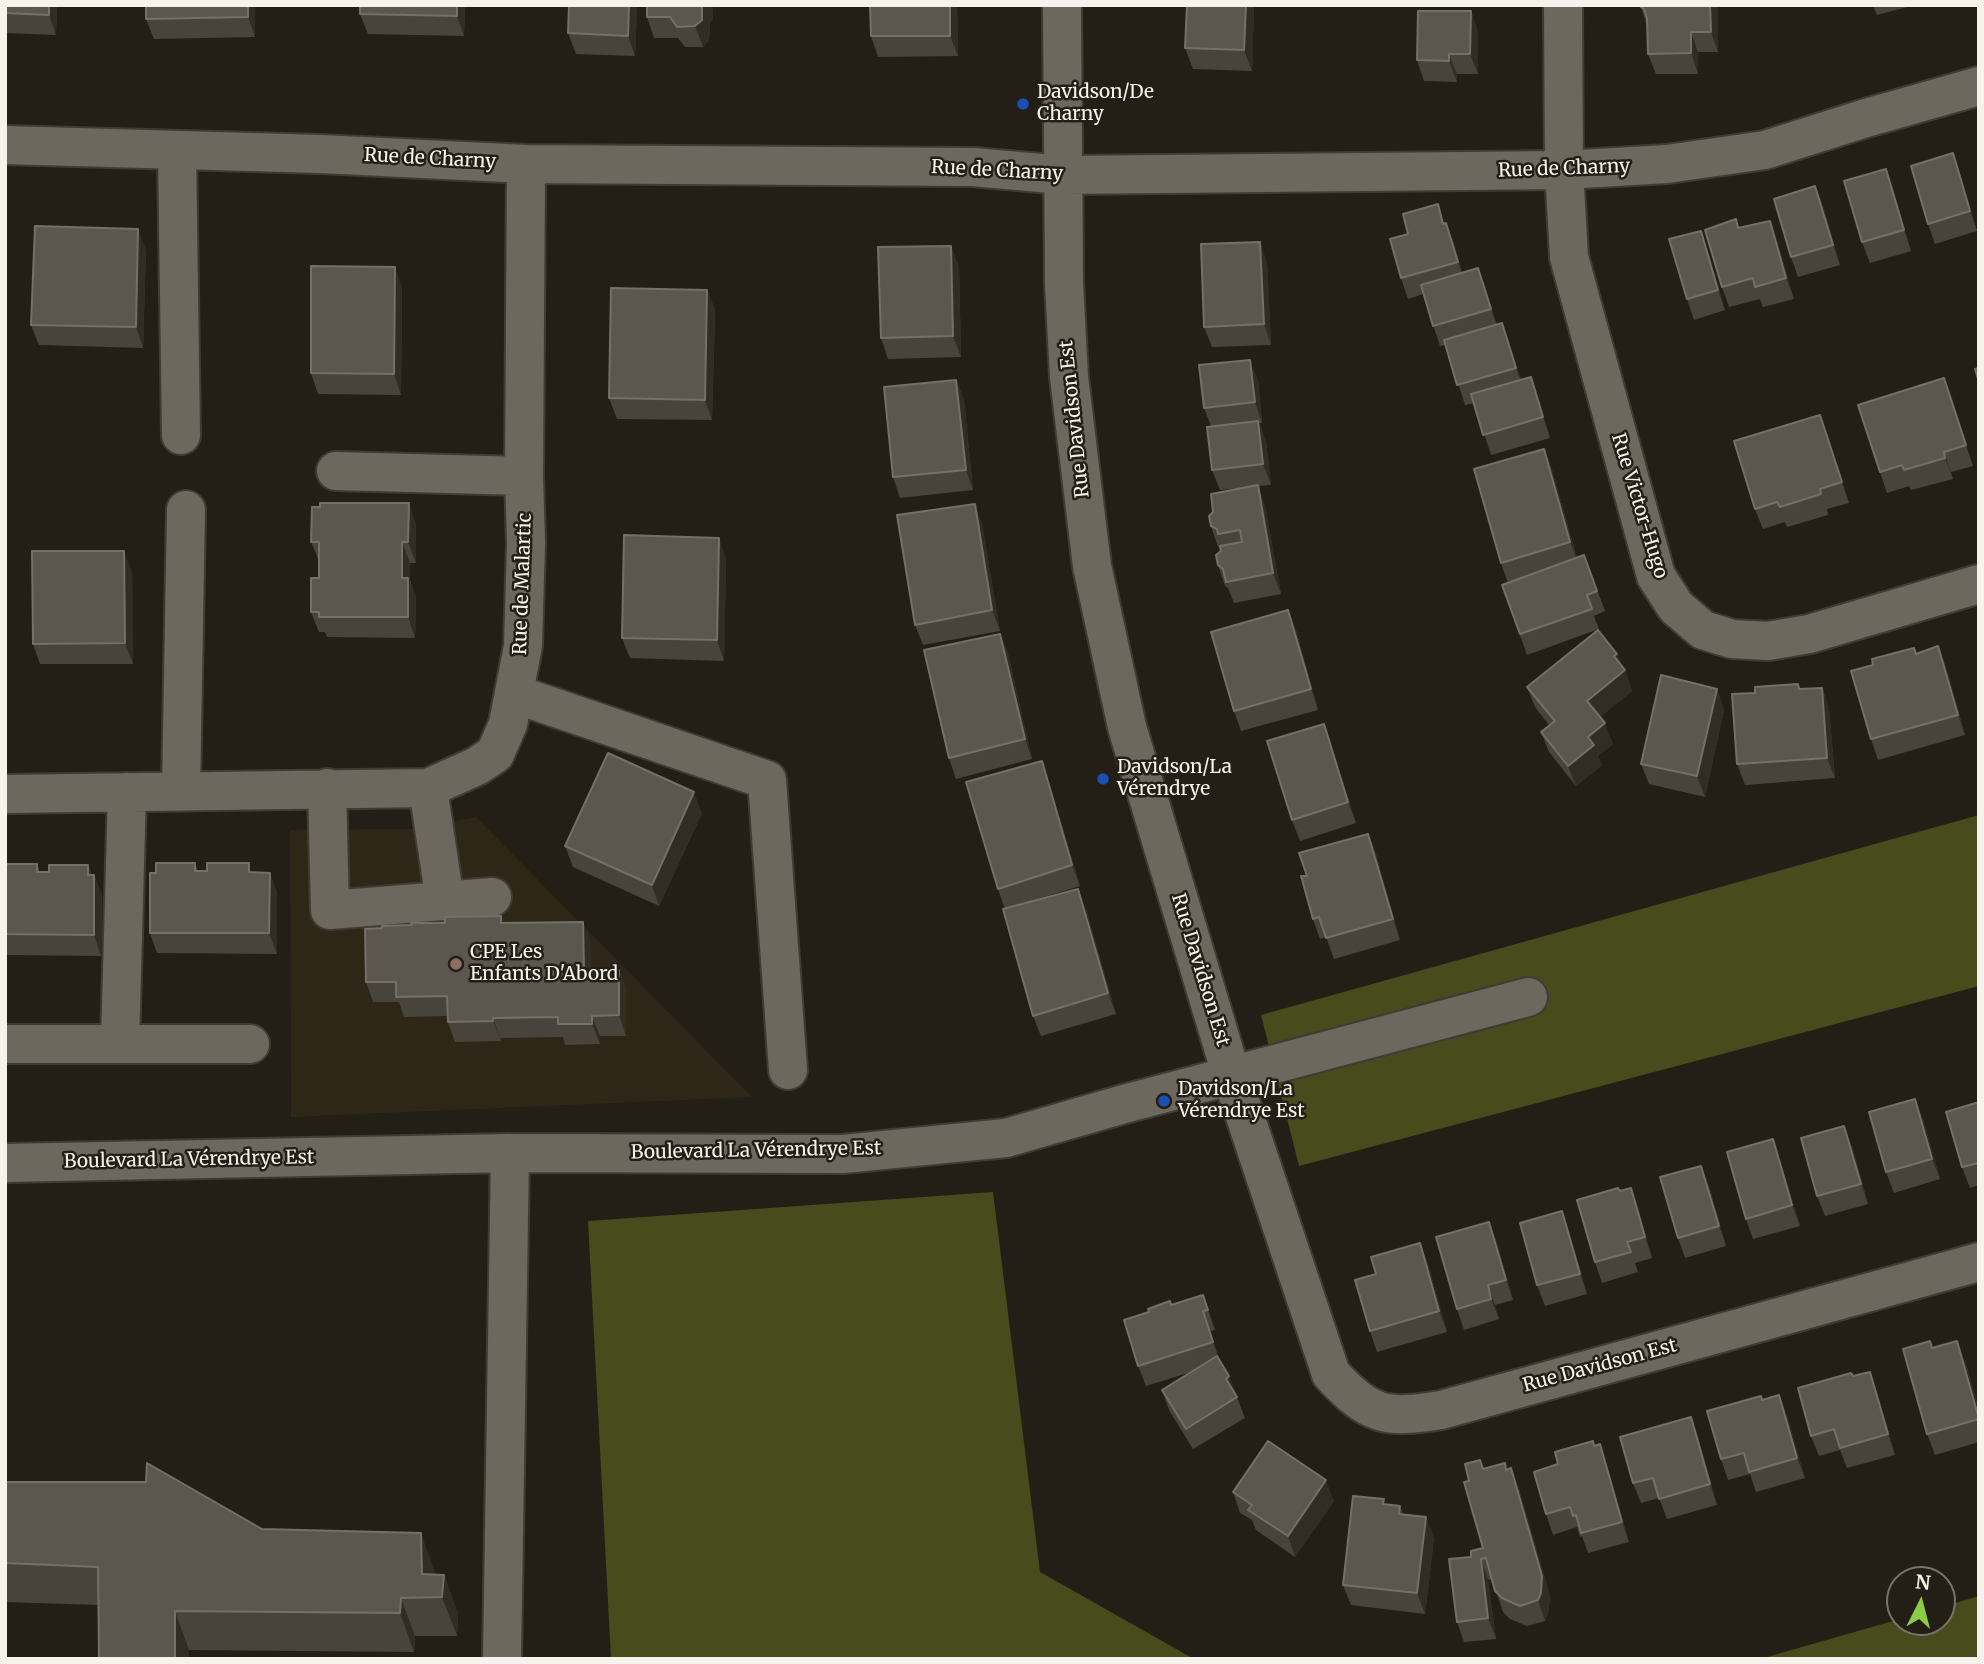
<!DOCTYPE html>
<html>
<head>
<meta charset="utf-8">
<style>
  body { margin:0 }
  #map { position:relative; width:1984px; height:1664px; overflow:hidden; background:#231f16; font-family:Merriweather,serif }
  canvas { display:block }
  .frame { position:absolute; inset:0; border:7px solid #f6f3ed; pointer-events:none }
  .north { position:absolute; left:1886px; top:1566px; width:70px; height:70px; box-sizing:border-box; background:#231f16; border:2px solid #77746c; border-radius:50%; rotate:6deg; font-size:19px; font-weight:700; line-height:28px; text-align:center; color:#f6f3ed }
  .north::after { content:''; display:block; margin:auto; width:24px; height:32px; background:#8bce46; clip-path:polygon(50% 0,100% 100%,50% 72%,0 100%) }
</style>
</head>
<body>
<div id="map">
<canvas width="1984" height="1664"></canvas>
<div class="frame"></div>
<div class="north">N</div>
</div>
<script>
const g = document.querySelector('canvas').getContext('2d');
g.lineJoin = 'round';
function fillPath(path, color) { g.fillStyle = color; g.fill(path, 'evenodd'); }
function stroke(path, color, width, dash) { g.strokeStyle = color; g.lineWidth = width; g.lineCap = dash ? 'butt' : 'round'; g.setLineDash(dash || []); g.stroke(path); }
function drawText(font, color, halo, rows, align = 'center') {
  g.font = font + ' Merriweather,serif'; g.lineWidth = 5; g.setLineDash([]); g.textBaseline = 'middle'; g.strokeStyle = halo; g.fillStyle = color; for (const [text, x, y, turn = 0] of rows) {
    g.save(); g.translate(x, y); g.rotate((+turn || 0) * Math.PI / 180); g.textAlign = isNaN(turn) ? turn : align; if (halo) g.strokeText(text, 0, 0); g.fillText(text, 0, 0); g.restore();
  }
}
fillPath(new Path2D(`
  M476,817L752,1097L291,1117L290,830L413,829Z`), '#2e2718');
fillPath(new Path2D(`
  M1979,815V986L1299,1166L1261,1015Z
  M993,1192L1040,1572L1194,1659H611L588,1221Z
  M1979,1596V1659H1760L1900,1619V1622H1942V1607Z`), '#484b1c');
const minor = new Path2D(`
  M1062,5L1064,283L1069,377L1092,566L1127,727L1232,1077L1331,1374C1370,1416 1385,1419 1441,1410L1979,1262
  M1563,5L1564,170L1569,257L1656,576L1676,607L1703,630L1732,639L1768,641L1809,634L1979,584
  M5,145L321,154L526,164L973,167L1063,175L1564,170L1667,164L1765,150L1866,118L1979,86
  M177,151L181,435
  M336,471L524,476
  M515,694L767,780L788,1070
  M327,788L330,910L492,897
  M428,788L445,901
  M181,791L186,510
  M5,794L428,788L477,766L495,754L508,724L523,646L526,543L524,476L526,164
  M5,1044H250
  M120,1044L127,792
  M5,1163L510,1153L843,1154L1006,1138L1124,1104L1528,997
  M502,1659L510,1153`);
stroke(minor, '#3f3c36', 42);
stroke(minor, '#6d685e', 38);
fillPath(new Path2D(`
  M5,5H57L56,35L5,33Z
  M255,5V37L154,39L146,19Z
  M465,5L464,36L368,34L360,14Z
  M569,5H637L635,56L576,54L568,33Z
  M647,5H711L713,9V19L710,22L709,40L703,47H685L678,38H654L647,17Z
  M870,5H957L958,56L878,57L871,36Z
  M1187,5H1254L1252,71L1193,69L1185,48Z
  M1433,5H1485V6H1433Z
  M1873,5H1915L1877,15Z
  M1641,7L1718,8V52H1698V74H1656L1648,54L1647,26Z
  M1471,11L1478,32V74H1457V82L1424,81L1417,60Z
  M1960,173L1977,231L1935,244L1928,224Z
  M1815,186L1823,206L1840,265L1798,277L1791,257Z
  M1893,189L1911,251L1870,263L1862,242Z
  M1444,223L1454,243L1462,273L1478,268L1497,325L1502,323L1521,380L1531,377L1538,397L1550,438L1491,455L1474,403L1465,405L1446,345L1440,346L1423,294L1408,299L1401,278Z
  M1739,228L1777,241L1794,299L1763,307L1760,299L1729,307L1722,287Z
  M951,246L959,267L961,357L888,359L881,338Z
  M146,250L143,348L39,345L31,325Z
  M1708,252L1725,310L1694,320L1687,299Z
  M1267,262L1271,345L1212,347L1204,327Z
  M402,287L401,395L318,394L311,373Z
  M707,290L715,310L712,420L617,419L609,398Z
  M1944,378L1973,466L1951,472L1953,479L1911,490L1909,486L1887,493L1880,472Z
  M956,380L964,400L973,490L900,498L893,477Z
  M1258,380L1262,423H1259L1266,441L1271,485L1258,486L1265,506L1281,594L1234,603L1228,588L1225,586L1218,565L1220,547H1218L1211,526L1247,487L1220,490L1212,470L1211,426L1204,408Z
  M1820,415L1849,503L1827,509L1828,515L1787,527L1785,522L1763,529L1755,509Z
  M1544,449L1552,470L1577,558L1584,555L1605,611L1594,616L1599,629L1527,655L1502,585L1508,583L1501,563Z
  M416,524V563H410V580L416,598L415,638L327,637L325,632H319L311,612L319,578V561L311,542Z
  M982,524L1000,631L923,645L915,625Z
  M726,558L724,661L630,658L622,638Z
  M132,571L133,664H40L33,644Z
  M1296,630L1318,710L1241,731L1234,711Z
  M1000,634L1008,654L1032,759L956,779L949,758Z
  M1938,646L1946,667L1965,735L1878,760L1871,739L1916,653Z
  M1617,654L1622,666L1625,670L1632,691L1600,717L1613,744L1598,756L1602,765L1576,786L1549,752L1541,732L1549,725L1535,707L1527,687Z
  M1822,688L1829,708L1835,778L1745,785L1737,764L1800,689Z
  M1717,689L1724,710L1705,797L1649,784L1641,764Z
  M1324,724L1356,823L1300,841L1292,820Z
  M1049,782L1080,886L1024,903L1086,909L1116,1014L1041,1036L1033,1016L1005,909L998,889Z
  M702,813L659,906L573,867L565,846Z
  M1368,834L1376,854L1400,940L1334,959L1326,937L1320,939L1313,919Z
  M195,863L198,871L270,873L277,893V954L157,953L150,933L156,873Z
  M5,864H37L40,872H49L88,865L92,875H94L102,896L101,956L5,955Z
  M501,916L503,923L591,942V970H619L626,990V1036H600V1044L565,1045L563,1037L500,1038L501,1041L455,1042L448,1022L447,1016L404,1017L399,1002H373L366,982L382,928Z
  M1979,1102V1185L1970,1188L1962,1167Z
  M1923,1119L1940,1179L1894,1193L1886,1172Z
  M1852,1146L1868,1204L1825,1216L1817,1196Z
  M1780,1160L1800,1226L1753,1239L1746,1219Z
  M1709,1186L1726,1246L1685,1258L1678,1238Z
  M1631,1188L1638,1208L1652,1258L1635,1263L1638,1272L1602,1283L1595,1262L1620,1191Z
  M1562,1211L1569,1231L1587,1294L1545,1306L1537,1285Z
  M1489,1222L1497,1243L1513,1300L1495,1305L1499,1319L1464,1330L1457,1309Z
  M1420,1243L1428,1264L1447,1332L1377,1352L1370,1331Z
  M1203,1295L1215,1330L1210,1331L1220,1362L1229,1376L1245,1418L1193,1449L1169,1410L1162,1390L1191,1372L1146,1386L1138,1366L1172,1305Z
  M1933,1348L1965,1361L1979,1410V1442L1935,1455L1927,1434Z
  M1853,1376L1877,1392L1895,1455L1847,1468L1840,1450L1819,1456L1811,1436Z
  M1779,1395L1787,1416L1805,1478L1756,1492L1750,1474L1728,1480L1721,1459L1763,1400Z
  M1691,1417L1698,1437L1717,1505L1667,1519L1659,1498L1641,1503L1633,1483Z
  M1595,1446L1607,1465L1629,1542L1588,1553L1582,1536L1580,1537L1577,1527L1553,1535L1546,1514L1558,1464Z
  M1484,1469H1507L1519,1489L1550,1596L1548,1614L1545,1621L1527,1626L1510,1619L1503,1612L1492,1579L1488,1580L1496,1639L1464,1642L1457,1622L1471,1557L1483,1548L1469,1481Z
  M5,1482L262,1529L435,1572V1575H444L458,1614L457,1636H415L414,1652L189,1650V1659H99V1605L5,1602Z
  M1233,1492L1334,1501L1295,1557L1256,1530L1252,1520L1240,1513Z
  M1386,1504L1400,1506L1403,1514L1434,1538L1425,1614L1351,1605L1343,1585Z`), '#49443b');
fillPath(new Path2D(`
  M49,5H57L56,35L49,15Z
  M248,5H255V37L248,17Z
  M457,5H465L464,36L457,16Z
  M629,5H637L635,56L628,36Z
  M702,5H711L713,9V19L710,22L709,40L703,47L695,26Z
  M950,5H957L958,56L950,36Z
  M1246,5H1254L1252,71L1244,50Z
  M1710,5H1717L1718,8V52L1711,32Z
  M1471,11L1478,32V74L1470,54Z
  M1691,32L1698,52V74L1691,53Z
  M1449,54L1457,74V82L1449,61Z
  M1953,153L1960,173L1977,231L1970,211Z
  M1886,169L1893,189L1911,251L1904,230Z
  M1815,186L1823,206L1840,265L1833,245Z
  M1770,221L1777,241L1794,299L1786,278Z
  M1446,223L1454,243L1465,282L1458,262Z
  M138,229L146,250L143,348L136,327Z
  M1701,231L1708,252L1725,310L1718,290Z
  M1260,242L1267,262L1271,345L1264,324Z
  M951,246L959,267L961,357L953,336Z
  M395,267L402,287L401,395L394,374Z
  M1478,268L1486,288L1498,330L1491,309Z
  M707,290L715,310L712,420L705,400Z
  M1502,323L1510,344L1523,388L1516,368Z
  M1250,360L1258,380L1262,423L1255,402Z
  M1531,377L1538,397L1550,438L1543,417Z
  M1944,378L1952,398L1973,466L1966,445Z
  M956,380L964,400L973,490L966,470Z
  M1258,421L1266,441L1271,485L1263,464Z
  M1544,449L1552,470L1578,563L1570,542Z
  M1944,452L1951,472L1953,479L1945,458Z
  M1258,485L1265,506L1281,594L1273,573Z
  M409,503L416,524V563L408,542Z
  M975,504L982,524L1000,631L992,610Z
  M719,538L726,558L724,661L717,640Z
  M402,542L410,563V582L416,598L415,638L408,617L402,578Z
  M124,551L132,571L133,664L125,643Z
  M1288,610L1296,630L1318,710L1311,689Z
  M1000,634L1008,654L1032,759L1025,739Z
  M1938,646L1946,667L1965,735L1958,715Z
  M1617,654L1624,671L1625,670L1632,691L1594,722L1587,701L1614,656Z
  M1822,688L1829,708L1835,778L1827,758Z
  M1717,689L1724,710L1705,797L1697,776Z
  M1605,723L1613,744L1598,756L1602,765L1576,786L1568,766L1588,737Z
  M1324,724L1331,744L1356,823L1348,802Z
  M1042,761L1049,782L1080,886L1072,865Z
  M694,792L702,813L659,906L652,885Z
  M1368,834L1376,854L1400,940L1393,919Z
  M88,865L94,882V875L102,896L101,956L94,935L88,875Z
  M270,873L277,893V954L269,933Z
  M1078,889L1086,909L1116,1014L1108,993Z
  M583,922L591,942V991L584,970Z
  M619,970L626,990V1036L619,1015Z
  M592,1016L600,1036V1044L592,1024Z
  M493,1018L500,1038L501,1041L493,1021Z
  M1915,1099L1923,1119L1940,1179L1932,1159Z
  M1844,1126L1852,1146L1868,1204L1861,1184Z
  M1773,1139L1780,1160L1800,1226L1792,1205Z
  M1701,1166L1709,1186L1726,1246L1719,1226Z
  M1631,1188L1638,1208L1652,1258L1645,1237Z
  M1562,1211L1569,1231L1587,1294L1580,1274Z
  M1489,1222L1497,1243L1513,1300L1506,1280Z
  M1420,1243L1428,1264L1447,1332L1439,1311Z
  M1488,1285L1495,1305L1499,1319L1491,1299Z
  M1203,1311L1210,1331L1220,1363L1213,1342Z
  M1957,1341L1965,1361L1979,1410V1416Z
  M1870,1372L1877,1392L1895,1455L1888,1434Z
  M1229,1376L1237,1397L1226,1379Z
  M1779,1395L1787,1416L1805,1478L1797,1458Z
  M1691,1417L1698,1437L1717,1505L1710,1484Z
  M1600,1444L1607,1465L1629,1542L1622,1522Z
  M1511,1468L1519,1489L1550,1596L1548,1614L1545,1621L1538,1600Z
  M1326,1480L1334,1501L1295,1557L1288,1536Z
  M1426,1517L1434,1538L1425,1614L1417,1593Z
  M421,1533L435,1572V1597L422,1574Z
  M1481,1559L1488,1580L1496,1639L1488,1618Z
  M444,1575L458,1614L457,1636L442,1597Z
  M401,1598L415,1636L414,1652L400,1613Z
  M175,1611L189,1650V1659H175Z`), '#322d24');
const building = new Path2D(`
  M5,5H49V15L5,13Z
  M146,5H248V17L146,19Z
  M360,5H457V16L360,14Z
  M569,5H629L628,36L568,33Z
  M647,5H702V20L695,26L677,27L670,17H647Z
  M870,5H950V36H871Z
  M1187,5H1246L1244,50L1185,48Z
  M1640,5H1710L1711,32H1691V53L1648,54L1647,18L1644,9L1641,7Z
  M1418,11H1471L1470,54H1449V61L1417,60Z
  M1953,153L1970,211L1928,224L1911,166Z
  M1886,169L1904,230L1862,242L1844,181Z
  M1815,186L1833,245L1791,257L1774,199Z
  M1438,204L1443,224L1446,223L1458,262L1401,278L1390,239L1408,234L1403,214Z
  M1736,219L1738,228L1770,221L1786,278L1755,287L1753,278L1722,287L1705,230Z
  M35,226L138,229L136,327L31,325Z
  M1701,231L1718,290L1687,299L1669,239Z
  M1260,242L1264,324L1204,327L1201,244Z
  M951,246L953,336L881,338L878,247Z
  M311,266L395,267L394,374L311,373Z
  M1478,268L1491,309L1433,326L1421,285Z
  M611,288L707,290L705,400L609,398Z
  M1502,323L1516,368L1457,385L1444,340Z
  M1250,360L1255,402L1204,408L1199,365Z
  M1979,368V382L1975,369Z
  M1531,377L1543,417L1483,435L1471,394Z
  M1944,378L1966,445L1944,452L1945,458L1904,470L1902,465L1880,472L1858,405Z
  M956,380L966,470L893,477L884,387Z
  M1820,415L1842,482L1820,489L1821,494L1780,507L1777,502L1755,509L1734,441Z
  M1258,421L1263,464L1212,470L1207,427Z
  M1544,449L1570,542L1501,563L1474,469Z
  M1258,485L1273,573L1226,582L1223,569L1218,565L1216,555L1221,551L1220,546L1242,542L1240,530L1218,534L1217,529L1211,526L1209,516L1213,512L1211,494Z
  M320,503H409L408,542H402V578H408V617H319V612H311V578H319V542H311L312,507H320Z
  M975,504L992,610L915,625L897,515Z
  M624,535L719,538L717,640L622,638Z
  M32,551H124L125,643L33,644Z
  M1584,555L1597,591L1587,595L1592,609L1520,634L1502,585Z
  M1288,610L1311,689L1234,711L1211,632Z
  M1598,630L1617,654L1614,656L1625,670L1587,701L1605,723L1588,737L1594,745L1568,766L1541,732L1555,721L1527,687Z
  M1000,634L1025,739L949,758L924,650Z
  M1938,646L1958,715L1871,739L1851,671L1873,665L1872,659L1914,648L1916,654Z
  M1661,675L1717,689L1697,776L1641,764Z
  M1798,684L1799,689L1822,688L1827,758L1737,764L1732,694L1755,693V687Z
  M1324,724L1348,802L1292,820L1267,741Z
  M608,753L694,792L652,885L565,846Z
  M1042,761L1072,865L998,889L966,782Z
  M1368,834L1393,919L1326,938L1319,917L1313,919L1301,876H1307L1299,853Z
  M156,863H195V871H207V863H249V872L270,873L269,933H150V873H156Z
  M5,864H37V872H49V865H88V875H94V935L5,934Z
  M1078,889L1108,993L1033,1016L1003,909Z
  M501,916V923L583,922L584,970H619V1015L592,1016V1024H558V1017L493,1018V1021L448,1022L447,996L396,997V982H366L365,929L382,928V926L412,925L411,923H445V917Z
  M1915,1099L1932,1159L1886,1172L1869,1112Z
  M1979,1102V1163L1962,1167L1946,1112Z
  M1844,1126L1861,1184L1817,1196L1801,1138Z
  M1773,1139L1792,1205L1746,1219L1727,1152Z
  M1701,1166L1719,1226L1678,1238L1660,1177Z
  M1618,1188L1620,1191L1631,1188L1645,1237L1627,1242L1631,1252L1595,1262L1577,1200Z
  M1562,1211L1580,1274L1537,1285L1520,1223Z
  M1489,1222L1506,1280L1488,1285L1491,1299L1457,1309L1436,1237Z
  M1420,1243L1439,1311L1370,1331L1355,1280L1376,1274L1371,1257Z
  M1203,1295L1208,1310L1203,1311L1213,1342L1138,1366L1124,1320L1149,1312L1148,1309L1170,1301L1171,1305Z
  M1930,1341L1932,1348L1957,1341L1979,1419L1927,1434L1903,1349Z
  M1217,1356L1229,1376L1226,1379L1237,1397L1186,1429L1162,1390Z
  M1870,1372L1888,1434L1840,1448L1834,1429L1811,1436L1798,1388L1851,1373L1853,1376Z
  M1779,1395L1797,1458L1749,1472L1744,1453L1721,1459L1707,1411L1761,1396L1762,1400Z
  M1691,1417L1710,1484L1659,1499L1653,1478L1633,1483L1620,1437Z
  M1268,1441L1326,1480L1288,1536L1248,1510L1252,1505L1233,1492Z
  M1593,1441L1594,1446L1600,1444L1622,1522L1581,1533L1576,1515L1573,1516L1570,1507L1546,1514L1534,1472L1558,1464L1555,1452Z
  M1480,1460L1483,1469L1505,1463L1506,1470L1511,1468L1542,1576L1541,1593L1538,1600L1520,1606L1502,1598L1495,1591L1486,1558L1481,1559L1488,1618L1457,1622L1449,1559L1471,1557V1551L1483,1548L1464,1482L1469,1481L1465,1464Z
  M147,1463L262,1529L421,1533L422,1574L444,1575L442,1597L401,1598L400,1613L175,1611V1659H99L98,1567L5,1563V1482H146Z
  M1353,1496L1384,1499L1383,1504L1400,1506L1399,1514L1426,1517L1417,1593L1343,1585Z`);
fillPath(building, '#5c574e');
stroke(building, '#746f67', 2);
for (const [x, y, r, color] of [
  [1023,104,7,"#1a4fb4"],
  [1103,779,7,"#1a4fb4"],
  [456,964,7,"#8d6e63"],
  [1164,1101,7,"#1a4fb4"]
]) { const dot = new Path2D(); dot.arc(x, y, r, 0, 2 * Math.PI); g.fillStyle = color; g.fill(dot); stroke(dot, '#231f16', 2.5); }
drawText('19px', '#f6f3ed', '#231f16', [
  ["Davidson/De",1037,93],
  ["Charny",1037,115],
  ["Davidson/La",1117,768],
  ["Vérendrye",1117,790],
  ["CPE Les",470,953],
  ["Enfants D'Abord",470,975],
  ["Davidson/La",1178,1090],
  ["Vérendrye Est",1178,1112]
], 'left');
drawText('19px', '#f6f3ed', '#231f16', [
  ["Rue de Charny",430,159,3],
  ["Rue de Charny",1564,169,-2],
  ["Rue de Charny",997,171,3],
  ["Rue Davidson Est",1075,419,-96],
  ["Rue Victor-Hugo",1639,506,73],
  ["Rue de Malartic",523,584,-88],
  ["Rue Davidson Est",1200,970,73],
  ["Boulevard La Vérendrye Est",756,1151,-1],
  ["Boulevard La Vérendrye Est",189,1160,-1],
  ["Rue Davidson Est",1600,1366,-15]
]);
</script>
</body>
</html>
